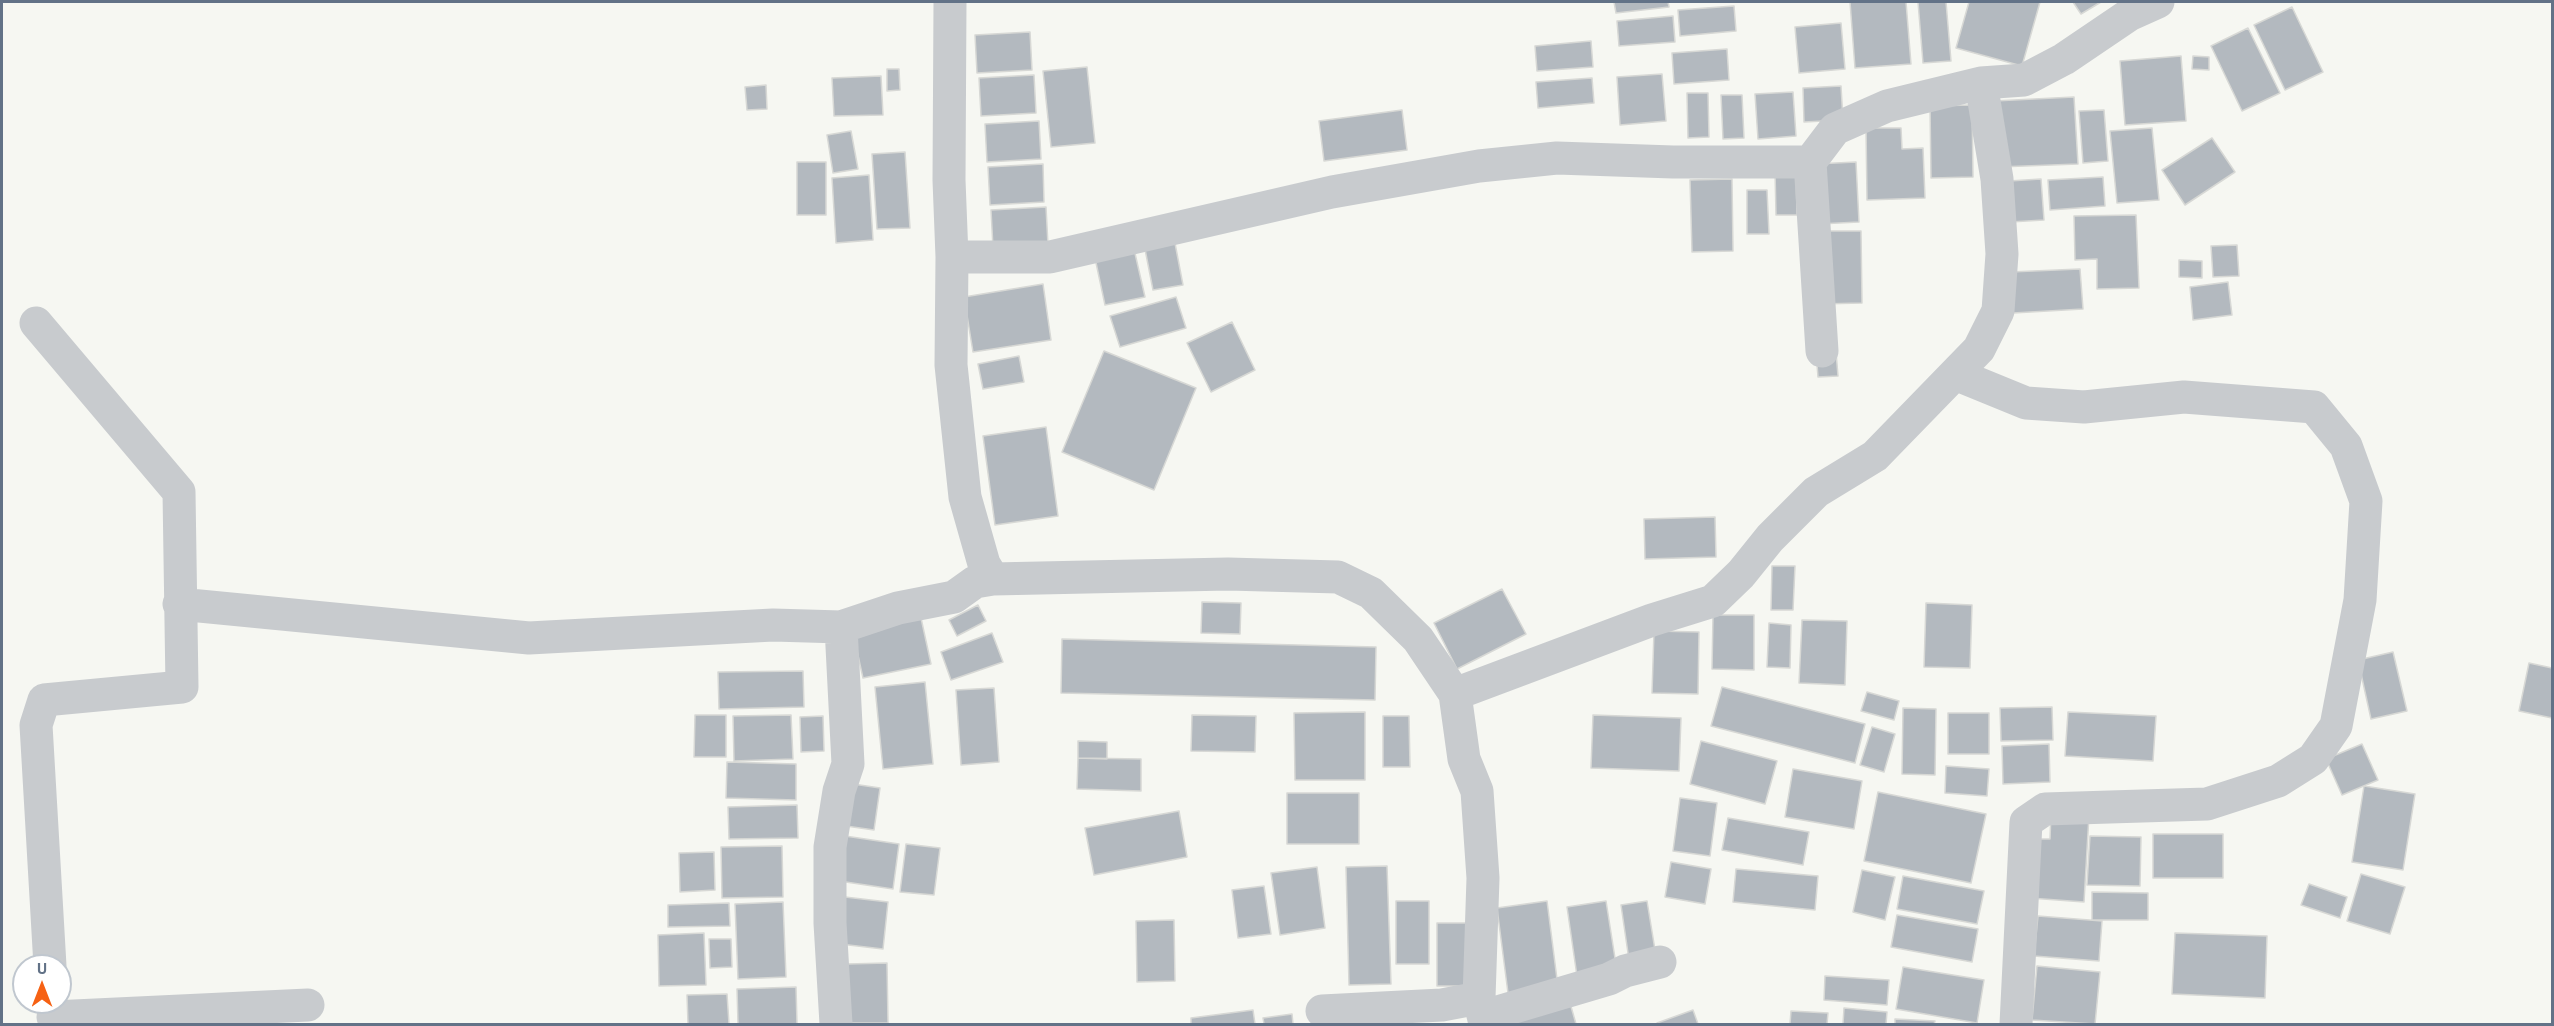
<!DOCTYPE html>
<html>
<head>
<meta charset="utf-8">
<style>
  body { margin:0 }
  #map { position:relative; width:2554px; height:1026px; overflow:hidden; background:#f6f7f2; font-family:"PT Sans",sans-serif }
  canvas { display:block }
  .frame { position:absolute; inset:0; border:3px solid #627287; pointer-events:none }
  .north { position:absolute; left:12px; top:954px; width:60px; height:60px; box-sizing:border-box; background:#fff; border:2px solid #c0c7cf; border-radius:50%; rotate:0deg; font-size:16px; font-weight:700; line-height:24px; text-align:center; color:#627287 }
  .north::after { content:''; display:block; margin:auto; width:21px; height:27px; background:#f66113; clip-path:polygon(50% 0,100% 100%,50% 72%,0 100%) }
</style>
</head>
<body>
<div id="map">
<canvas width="2554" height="1026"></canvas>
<div class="frame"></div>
<div class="north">U</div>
</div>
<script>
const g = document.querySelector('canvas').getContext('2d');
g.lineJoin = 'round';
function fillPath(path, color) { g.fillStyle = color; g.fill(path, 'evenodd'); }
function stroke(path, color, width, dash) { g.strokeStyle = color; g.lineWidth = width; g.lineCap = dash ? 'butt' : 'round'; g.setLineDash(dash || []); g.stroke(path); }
const building = new Path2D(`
  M1614,2H1668L1669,7L1616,13Z
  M1850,2H1906L1911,64L1855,68Z
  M1918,2H1946L1951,61L1923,63Z
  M1969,2H2040L2022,66L1956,48Z
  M2073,2H2101L2081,14Z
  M1734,6L1736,31L1680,36L1678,10Z
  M2292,7L2323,72L2285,90L2254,25Z
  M1673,16L1675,42L1619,46L1617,21Z
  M1841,23L1845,69L1799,73L1795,27Z
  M2248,28L2280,93L2242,111L2211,46Z
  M1030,32L1032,70L977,73L975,35Z
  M1591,41L1593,67L1537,71L1535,46Z
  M1727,49L1729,80L1674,84L1672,53Z
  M2181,56L2186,121L2125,125L2120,61Z
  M2193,56L2209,57V70L2192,69Z
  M1087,67L1095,143L1051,147L1043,71Z
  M887,69H899L900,90L887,91Z
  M1662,74L1666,121L1620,125L1617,77Z
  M1034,75L1036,113L981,116L979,78Z
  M881,76L883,115L834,116L832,78Z
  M1592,78L1594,103L1538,108L1536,82Z
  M766,85L767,109L747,110L745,87Z
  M1841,86L1843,120L1804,122L1803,88Z
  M1793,92L1796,136L1758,139L1755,94Z
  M1687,93H1708L1709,137L1688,138Z
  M1721,95H1742L1744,138L1723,139Z
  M2074,97L2078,164L1998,167L1994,101Z
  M1972,105L1973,177L1931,178L1930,106Z
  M1402,110L1407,150L1324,161L1319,121Z
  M2104,110L2108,161L2083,163L2079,111Z
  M1039,121L1041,159L987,162L985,124Z
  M1866,128H1901L1902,149L1923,148L1925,198L1867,200Z
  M2152,128L2159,200L2117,203L2110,131Z
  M851,131L858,169L833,173L827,135Z
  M2212,138L2235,172L2185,205L2162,170Z
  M905,152L910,228L877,229L872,154Z
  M797,162H826V215H797Z
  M1856,162L1859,222L1819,224L1816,164Z
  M1043,164L1044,202L990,205L988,167Z
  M1775,171H1796L1797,215H1776Z
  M869,175L873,240L836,243L832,178Z
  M2103,177L2105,206L2050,210L2048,180Z
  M1732,179L1733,251L1692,252L1690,180Z
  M2041,179L2044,220L2010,222L2009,181Z
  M1747,190H1767L1769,234H1747Z
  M1046,207L1048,245L993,248L991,210Z
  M2136,215L2139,288L2097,289V259L2075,260L2074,216Z
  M1818,231H1861L1862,303L1820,304Z
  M1174,238L1183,285L1153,290L1144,244Z
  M2237,245L2239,276L2213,277L2211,246Z
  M1134,249L1145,297L1105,305L1095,258Z
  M2179,260L2202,261V278L2179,277Z
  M2080,269L2083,309L2013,313L2010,272Z
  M2228,282L2232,315L2193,320L2190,287Z
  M1043,284L1051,340L973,352L964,297Z
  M1176,297L1186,328L1120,347L1110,316Z
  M1232,322L1255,370L1211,392L1187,343Z
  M1104,351L1196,388L1154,490L1062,452Z
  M1816,352H1836L1838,376L1818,377Z
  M1019,356L1024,382L983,389L978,364Z
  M1046,427L1058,516L995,525L983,436Z
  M1715,517L1716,557L1645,559L1644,519Z
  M1772,566H1795L1793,610H1771Z
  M1502,589L1526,634L1457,669L1434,623Z
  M1202,602L1241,603L1240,634L1201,633Z
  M1926,603L1972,605L1970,668L1924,667Z
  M978,605L986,621L957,636L949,620Z
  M1713,615H1754V670L1712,669Z
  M921,618L931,664L863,678L853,633Z
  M1802,620L1847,621L1845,685L1799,683Z
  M1769,623L1791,625L1790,668L1767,667Z
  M1654,631L1699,632L1698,694L1652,693Z
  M992,633L1003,662L951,680L941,652Z
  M1062,639L1376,647L1375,700L1061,693Z
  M2393,652L2407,711L2371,719L2358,660Z
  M2529,663L2552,668V718L2519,711Z
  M803,671L804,707L719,709L718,672Z
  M925,682L933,764L883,769L875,687Z
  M1722,687L1865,724L1855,763L1711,726Z
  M994,688L999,762L961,765L956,690Z
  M1867,692L1899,701L1894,720L1861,711Z
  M2052,707L2053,740L2001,741L2000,708Z
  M1903,708L1936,709L1935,775L1902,774Z
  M1365,712V780H1295L1294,713Z
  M2068,712L2156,716L2153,761L2065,756Z
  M1948,713H1989V754H1948Z
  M695,715H726V757H694Z
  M791,715L793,759L734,761L733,716Z
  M1192,715L1256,716L1255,752L1191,751Z
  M1593,715L1681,718L1679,771L1591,768Z
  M823,716L824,751L801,752L800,717Z
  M1383,716H1409L1410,767H1383Z
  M1872,727L1895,734L1884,772L1860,765Z
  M1078,741L1107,742V759L1078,758Z
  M1701,741L1777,761L1765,804L1690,784Z
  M2049,744L2050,782L2003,784L2002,746Z
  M2362,744L2378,780L2342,795L2326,759Z
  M1078,758L1141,759V791L1077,789Z
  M727,762L796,764V800L726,798Z
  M1946,766L1989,769L1987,796L1945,793Z
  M1793,769L1862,781L1854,829L1785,817Z
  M853,784L880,788L874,830L846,826Z
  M2364,786L2415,794L2403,870L2352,862Z
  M1878,792L1986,814L1971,883L1864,861Z
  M1287,793H1359V844H1287Z
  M1680,798L1717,803L1710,856L1673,851Z
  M797,805L798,838L729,839L728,807Z
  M1179,811L1187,857L1094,875L1085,828Z
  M2051,813L2089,815L2084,902L2030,898L2033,839H2050Z
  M1728,818L1809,832L1803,865L1722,850Z
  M2153,834H2223V878H2153Z
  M845,836L899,844L893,889L839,881Z
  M2090,836L2141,837L2140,886L2087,885Z
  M906,844L940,848L934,895L900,892Z
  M782,846L783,897L722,898L721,847Z
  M714,852L715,890L680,892L679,853Z
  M1671,862L1711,869L1705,904L1665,897Z
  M1387,866L1391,984L1349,985L1346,867Z
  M1317,867L1325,928L1280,935L1271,873Z
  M1736,869L1818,876L1815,910L1733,902Z
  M1862,870L1895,877L1885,920L1853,912Z
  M2361,874L2405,887L2390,934L2347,921Z
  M1903,876L1984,891L1977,924L1897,909Z
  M2309,884L2347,897L2340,918L2301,905Z
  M1264,886L1271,934L1238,938L1232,890Z
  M2092,892L2148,893V920H2092Z
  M845,897L888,902L883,949L840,944Z
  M1396,901H1429V964H1396Z
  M1547,901L1558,987L1508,993L1497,908Z
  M1606,901L1617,971L1577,976L1567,907Z
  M1647,901L1656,956L1629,960L1621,905Z
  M783,902L786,977L738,979L735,904Z
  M729,903L730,926L668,927V905Z
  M1897,915L1978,929L1972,962L1891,947Z
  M2038,916L2102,921L2099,961L2034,956Z
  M1174,920L1175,981L1137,982L1136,921Z
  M1437,923H1470V986H1437Z
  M704,933L706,985L659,986L658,935Z
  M2175,933L2267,936L2265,998L2172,994Z
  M709,939H731L732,967L710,968Z
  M887,963L888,1023H848L847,964Z
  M2037,966L2100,972L2095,1024L2032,1020Z
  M1903,967L1984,980L1977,1023L1896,1009Z
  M1825,976L1889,980L1887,1005L1824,1000Z
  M796,987L797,1024H738L737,989Z
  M727,994L729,1024H688L687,995Z
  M1570,1003L1576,1024H1499Z
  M1844,1008L1887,1012L1886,1024H1843Z
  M1253,1010L1255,1024H1191V1018Z
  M1693,1010L1698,1024H1657V1023Z
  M1791,1011L1828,1013L1827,1024H1790Z
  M1292,1014L1293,1024H1264L1263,1018Z
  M1895,1019L1935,1021L1934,1024H1895Z`);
fillPath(building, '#b3b9bf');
stroke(building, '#d7d8d5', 1.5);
stroke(new Path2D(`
  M950,2L949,180L952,257L951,365L965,497L984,564L993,579
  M952,257H1050L1332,192L1479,166L1557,158L1673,162H1810
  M36,323L179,492L182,687L44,700L36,725L50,966
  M1822,351L1810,162L1835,129L1887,106L1981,83
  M1955,374L2026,403L2084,407L2184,397L2314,407L2346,446L2366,501L2360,600L2336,726L2313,759L2278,781L2207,804L2045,809L2026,822L2016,1024
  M179,604L529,638L773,625L841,627
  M1322,1011L1442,1005L1479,998
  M1484,1016L1609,979L1625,971L1660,962
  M53,1017L308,1005
  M836,1024L830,923V847L839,791L848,764L841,627L898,608L954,597L975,582L993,579L1228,574L1338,577L1371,593L1418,639L1455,694
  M1485,1024L1479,998L1483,878L1477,791L1464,759L1455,694L1652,620L1713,601L1741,574L1770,538L1816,492L1875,456L1979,349L1998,311L2002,254L1997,179L1981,83L2024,80L2064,59L2129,15L2158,2`), '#c8cbce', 33);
</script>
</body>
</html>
